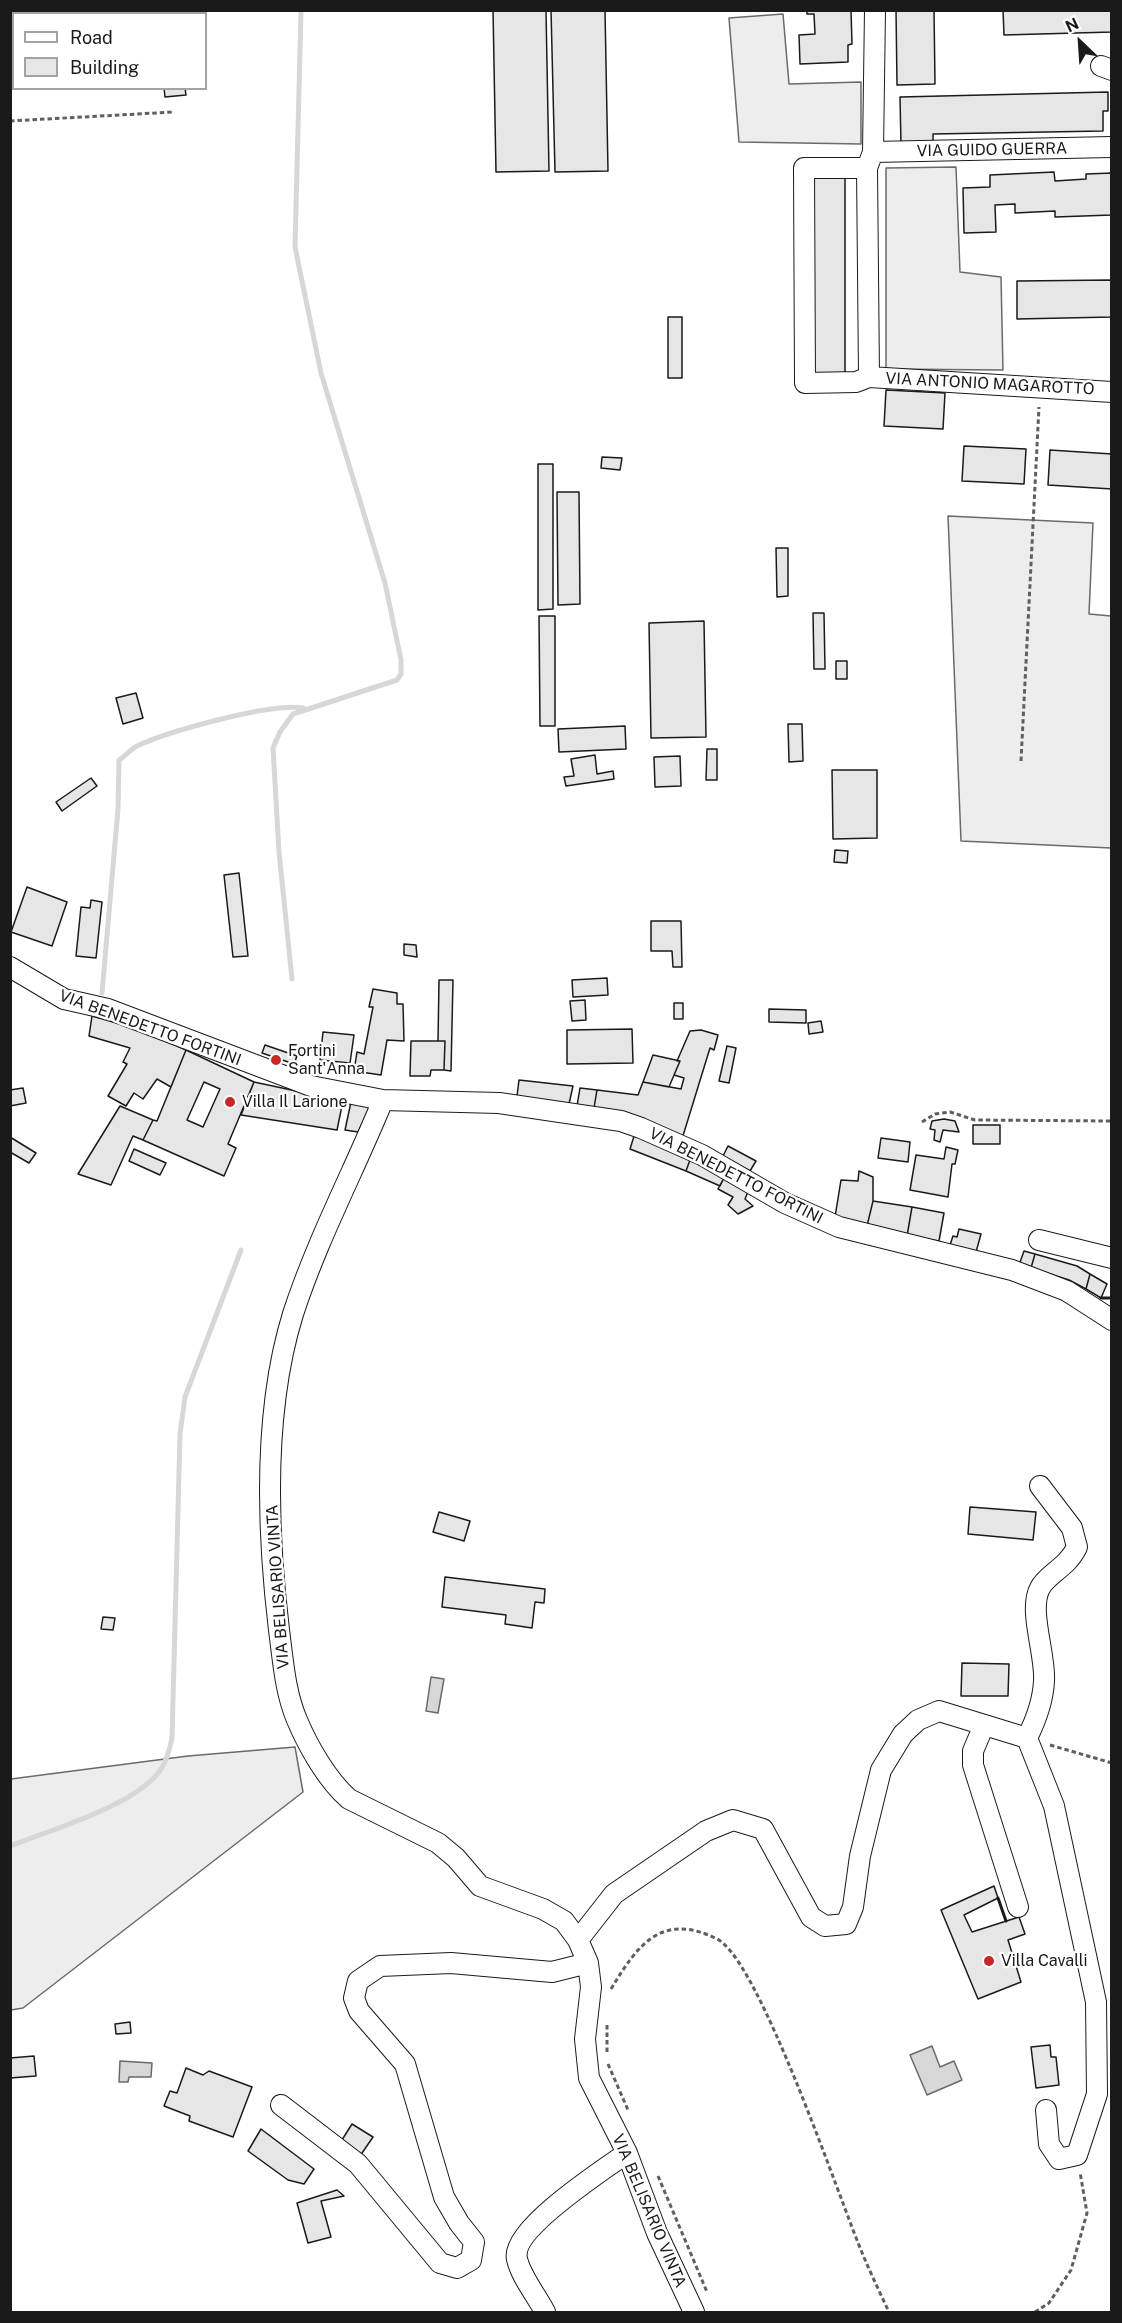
<!DOCTYPE html>
<html>
<head>
<meta charset="utf-8">
<style>
  body { margin:0 }
  #map { position:relative; width:1122px; height:2323px; overflow:hidden; background:#fff; font-family:"Public Sans",sans-serif }
  canvas { display:block }
  .frame { position:absolute; inset:0; border:12px solid #1a1a1a; pointer-events:none }
  .legend { position:absolute; left:12px; top:12px; width:195px; height:78px; box-sizing:border-box; background:#fff; border:2px solid #a3a3a3; margin:0; padding:8px 10px; list-style:none; font-size:18px; color:#1a1a1a }
  .legend li { display:flex; align-items:center; gap:12px; height:30px }
  .legend b { width:30px; border:2px solid #a3a3a3 }
  .north { position:absolute; left:1050px; top:12px; width:60px; height:60px; -webkit-text-stroke:4px #fff; paint-order:stroke; rotate:335deg; font-size:16px; font-weight:700; line-height:24px; text-align:center; color:#1a1a1a }
  .north::after { content:''; display:block; margin:auto; width:21px; height:27px; background:#1a1a1a; clip-path:polygon(50% 0,100% 100%,50% 72%,0 100%) }
</style>
</head>
<body>
<div id="map">
<canvas width="1122" height="2323"></canvas>
<div class="frame"></div>
<ul class="legend">
<li><b style="height:8px;background:#fff"></b>Road</li>
<li><b style="height:16px;background:#e6e6e6"></b>Building</li>
</ul>
<div class="north">N</div>
</div>
<script>
const g = document.querySelector('canvas').getContext('2d');
g.lineJoin = 'round';
function fillPath(path, color) { g.fillStyle = color; g.fill(path, 'evenodd'); }
function stroke(path, color, width, dash) { g.strokeStyle = color; g.lineWidth = width; g.lineCap = dash ? 'butt' : 'round'; g.setLineDash(dash || []); g.stroke(path); }
function drawText(font, color, halo, rows, align = 'center') {
  g.font = font + ' "Public Sans",sans-serif'; g.lineWidth = 4.5; g.setLineDash([]); g.textBaseline = 'middle'; g.strokeStyle = halo; g.fillStyle = color; for (const [text, x, y, turn = 0] of rows) {
    g.save(); g.translate(x, y); g.rotate((+turn || 0) * Math.PI / 180); g.textAlign = isNaN(turn) ? turn : align; if (halo) g.strokeText(text, 0, 0); g.fillText(text, 0, 0); g.restore();
  }
}
const built = new Path2D(`
  M783,14L789,84L861,82V144L739,142L729,18Z
  M956,167L960,272L1001,277L1003,370L886,369V168Z
  M948,516L1093,523L1089,614L1111,616V848L961,841Z
  M295,1747L303,1792L23,2008L11,2010V1779L188,1756Z`);
fillPath(built, '#ededed');
stroke(built, '#6a6a6a', 1.5);
const water = new Path2D(`
  M431,1677L444,1679L438,1713L426,1711Z
  M932,2046L940,2067L954,2061L962,2080L927,2095L910,2055Z
  M120,2061L152,2063L151,2077H129L128,2082H119Z`);
fillPath(water, '#d7d7d7');
stroke(water, '#6a6a6a', 1.5);
stroke(new Path2D(`
  M292,979L279,852L273,748L280,732L293,714L397,680L401,674V660L385,583L321,373L295,247L301,10
  M102,993L118,809L119,760C125,756 131,749 137,746C169,731 270,703 303,708
  M10,1846C51,1830 133,1806 159,1772C166,1763 170,1748 172,1738L180,1434L185,1397L241,1250`), '#d7d7d7', 5);
const building = new Path2D(`
  M493,10H546L549,171L496,172Z
  M551,10H605L608,171L555,172Z
  M807,10H851L852,44L848,45V62L800,64L799,35L815,34L814,14H807Z
  M896,10H934L935,84L897,85Z
  M1003,10H1112V32L1004,35Z
  M164,88H185L186,95L165,97Z
  M1108,92V111H1103V131L933,134V145H901L900,97Z
  M808,172H845V377H811Z
  M1054,172L1055,181L1086,179V174L1112,173V215L1055,217V211L1015,213V204L995,205L996,232L964,233L963,188L990,187V175Z
  M1112,280V317L1017,319V281Z
  M668,317H682V378H668Z
  M886,390L945,393L943,429L884,426Z
  M964,446L1026,449L1024,484L962,481Z
  M1050,450L1112,454V489L1048,485Z
  M602,457L622,458L620,470L601,468Z
  M538,464H553V609L538,610Z
  M557,492H579L580,604L558,605Z
  M776,548H788V596L777,597Z
  M813,613H824L825,669H814Z
  M539,616H555V726H540Z
  M704,621L706,737L651,738L649,623Z
  M836,661H847V679H836Z
  M136,693L143,718L123,724L116,698Z
  M788,724H802L803,761L789,762Z
  M625,726L626,749L559,752L558,729Z
  M707,749H717V780H706Z
  M595,755L597,774L613,771L614,779L566,786L564,777L574,776L571,759Z
  M680,756L681,786L655,787L654,757Z
  M832,770H877V838L833,839Z
  M91,778L97,786L62,811L56,802Z
  M835,850L848,851L847,863L834,862Z
  M239,873L248,956L233,957L224,875Z
  M27,887L67,902L52,946L11,932Z
  M91,900L102,902L96,958L76,956L81,907L90,908Z
  M651,921H681L682,967H673L672,951H651Z
  M404,944L416,945L417,957L404,955Z
  M607,978L608,995L573,997L572,980Z
  M439,980H453L451,1071L444,1070L445,1041H438Z
  M373,989L397,993V1004H403L404,1041L387,1040L381,1075L354,1071L357,1052L364,1054L373,1007H369Z
  M585,1000L586,1020L572,1021L570,1001Z
  M674,1003H683V1019H674Z
  M769,1009L806,1010V1023L769,1022Z
  M92,1016L141,1030L186,1050L171,1087L157,1079L143,1099L134,1093L126,1106L108,1096L127,1064L123,1062L130,1048L89,1036Z
  M821,1021L823,1032L809,1034L808,1023Z
  M632,1029L633,1063L567,1064V1030Z
  M701,1030L718,1035L714,1050L710,1048L682,1139L594,1108L597,1090L638,1095L643,1082L681,1089L684,1078L674,1075L680,1061H677L690,1031Z
  M323,1032L354,1035L350,1063L320,1060Z
  M411,1041H445L444,1070H431L430,1076H410Z
  M265,1045L297,1056L294,1064L262,1053Z
  M727,1046L736,1048L729,1083L719,1081Z
  M186,1050L254,1082L228,1144L236,1148L224,1176L143,1140L153,1120L157,1121ZM204,1082L220,1089L203,1127L187,1120Z
  M653,1055L680,1061L669,1087L643,1082Z
  M519,1080L573,1086L569,1104L517,1096Z
  M254,1082L343,1101L337,1130L241,1115Z
  M23,1088L26,1103L10,1106V1090Z
  M580,1088L597,1090L594,1108L577,1106Z
  M351,1102L368,1106L369,1109L358,1132L345,1130Z
  M120,1106L153,1120L143,1140L133,1136L111,1185L78,1174Z
  M944,1119L955,1121L959,1132L943,1130L940,1142L934,1140L935,1130L930,1129L932,1121Z
  M973,1125H1000V1144H973Z
  M635,1133L691,1157L686,1171L630,1149Z
  M10,1137L36,1153L29,1163L10,1152Z
  M881,1138L910,1142L908,1162L878,1158Z
  M728,1146L756,1161L750,1171L723,1156Z
  M946,1147L958,1150L955,1164H952L948,1197L910,1190L916,1155L944,1159Z
  M134,1149L166,1163L160,1175L129,1161Z
  M691,1157L726,1174L720,1186L686,1171Z
  M859,1171L873,1177V1201L867,1226L835,1217L841,1180L858,1181Z
  M726,1174L749,1189L745,1199L753,1206L738,1214L728,1205L733,1197L718,1189Z
  M873,1201L912,1207L907,1236L867,1226Z
  M912,1207L944,1213L939,1241L907,1236Z
  M959,1229L981,1234L976,1252L950,1245L953,1236L957,1237Z
  M1024,1251L1035,1254L1031,1268L1019,1265Z
  M1035,1254L1077,1266L1090,1274L1086,1289L1069,1280L1031,1268Z
  M1090,1274L1107,1284L1101,1298L1086,1289Z
  M970,1507L1036,1512L1033,1540L968,1534Z
  M439,1512L470,1521L464,1541L433,1532Z
  M445,1577L545,1589L544,1603L535,1602L532,1628L505,1624L506,1615L442,1607Z
  M103,1617L115,1618L113,1630L101,1629Z
  M962,1663L1009,1664L1008,1696H961Z
  M994,1886L998,1898L964,1915L972,1932L1019,1917L1025,1934L1008,1940L1021,1982L978,1999L941,1910Z
  M130,2022L131,2033L116,2034L115,2024Z
  M1050,2045L1051,2057H1056L1059,2085L1036,2088L1031,2047Z
  M34,2056L36,2076L10,2078V2058Z
  M186,2068L203,2075L209,2071L252,2087L233,2137L189,2121L190,2116L164,2106L170,2091L177,2093Z
  M352,2124L373,2137L360,2156L340,2143Z
  M261,2129L314,2169L304,2184L288,2180L248,2151Z
  M337,2190L344,2196L321,2201L331,2237L308,2243L297,2203Z`);
fillPath(building, '#e6e6e6');
stroke(building, '#1a1a1a', 1.5);
const minor = new Path2D(`
  M1101,66L1112,70
  M873,152L1112,147
  M867,168H804L805,383L856,382L869,377L1112,392
  M869,377L867,168L873,152L875,10
  M10,967L64,999L108,1009L311,1086L383,1100L499,1103L621,1121L641,1128L702,1155L785,1203L839,1227L1012,1270L1067,1291L1112,1320
  M383,1100C354,1171 317,1240 293,1314C263,1411 267,1530 279,1630C283,1660 285,1692 297,1720C308,1746 327,1780 349,1799L438,1843L456,1858L480,1886L543,1909L564,1921L578,1940L588,1963L591,1987L585,2039L589,2078L627,2153L657,2233L694,2312
  M1039,1240L1112,1258
  M984,1725L973,1751V1765L1018,1907
  M1027,1738L1054,1806L1096,2002L1097,2094L1077,2155L1059,2159L1049,2144L1046,2110
  M1027,1738C1036,1720 1043,1702 1044,1681C1046,1655 1028,1610 1040,1588C1047,1574 1067,1568 1077,1547L1072,1528L1040,1486
  M578,1940L614,1894L706,1831L733,1820L763,1829L811,1917L825,1926L846,1924L853,1907L860,1856L881,1770L903,1734L918,1720L939,1711L1027,1738
  M281,2105L358,2164L440,2263L457,2268L471,2260L474,2242L459,2223L444,2197L405,2064L359,2011L354,1998L358,1981L380,1966L451,1963L552,1972L588,1963
  M545,2312C537,2296 521,2277 517,2259C510,2230 603,2170 627,2153`);
stroke(minor, '#1a1a1a', 22);
stroke(new Path2D(`
  M10,121L174,112
  M1021,761L1039,407
  M922,1122L935,1114L950,1112L975,1120L1112,1121
  M1050,1745L1112,1763
  M611,1989C637,1946 661,1911 717,1939C759,1959 840,2201 863,2255C871,2274 880,2293 889,2312
  M607,2052V2022
  M608,2064L628,2110
  M658,2176L707,2292
  M1035,2312L1049,2303L1071,2270L1087,2213L1080,2172`), '#5f5f5f', 3, [4.5, 3]);
stroke(minor, '#fff', 20);
stroke(new Path2D(`
  M1101,1298H1112
  M998,1898L1006,1921`), '#1a1a1a', 3);
for (const [x, y, r, color] of [
  [276,1060,6,"#c62828"],
  [230,1102,6,"#c62828"],
  [989,1961,6,"#c62828"]
]) { const dot = new Path2D(); dot.arc(x, y, r, 0, 2 * Math.PI); g.fillStyle = color; g.fill(dot); stroke(dot, '#fff', 2); }
drawText('16px', '#1a1a1a', '#fff', [
  ["VIA GUIDO GUERRA",992,150,-1],
  ["VIA ANTONIO MAGAROTTO",990,384,3],
  ["VIA BENEDETTO FORTINI",150,1028,20],
  ["VIA BENEDETTO FORTINI",736,1176,27],
  ["VIA BELISARIO VINTA",278,1587,-94],
  ["VIA BELISARIO VINTA",649,2211,67]
]);
drawText('16px', '#1a1a1a', '#fff', [
  ["Fortini",288,1051],
  ["Sant'Anna",288,1069],
  ["Villa Il Larione",242,1102],
  ["Villa Cavalli",1001,1961]
], 'left');
</script>
</body>
</html>
